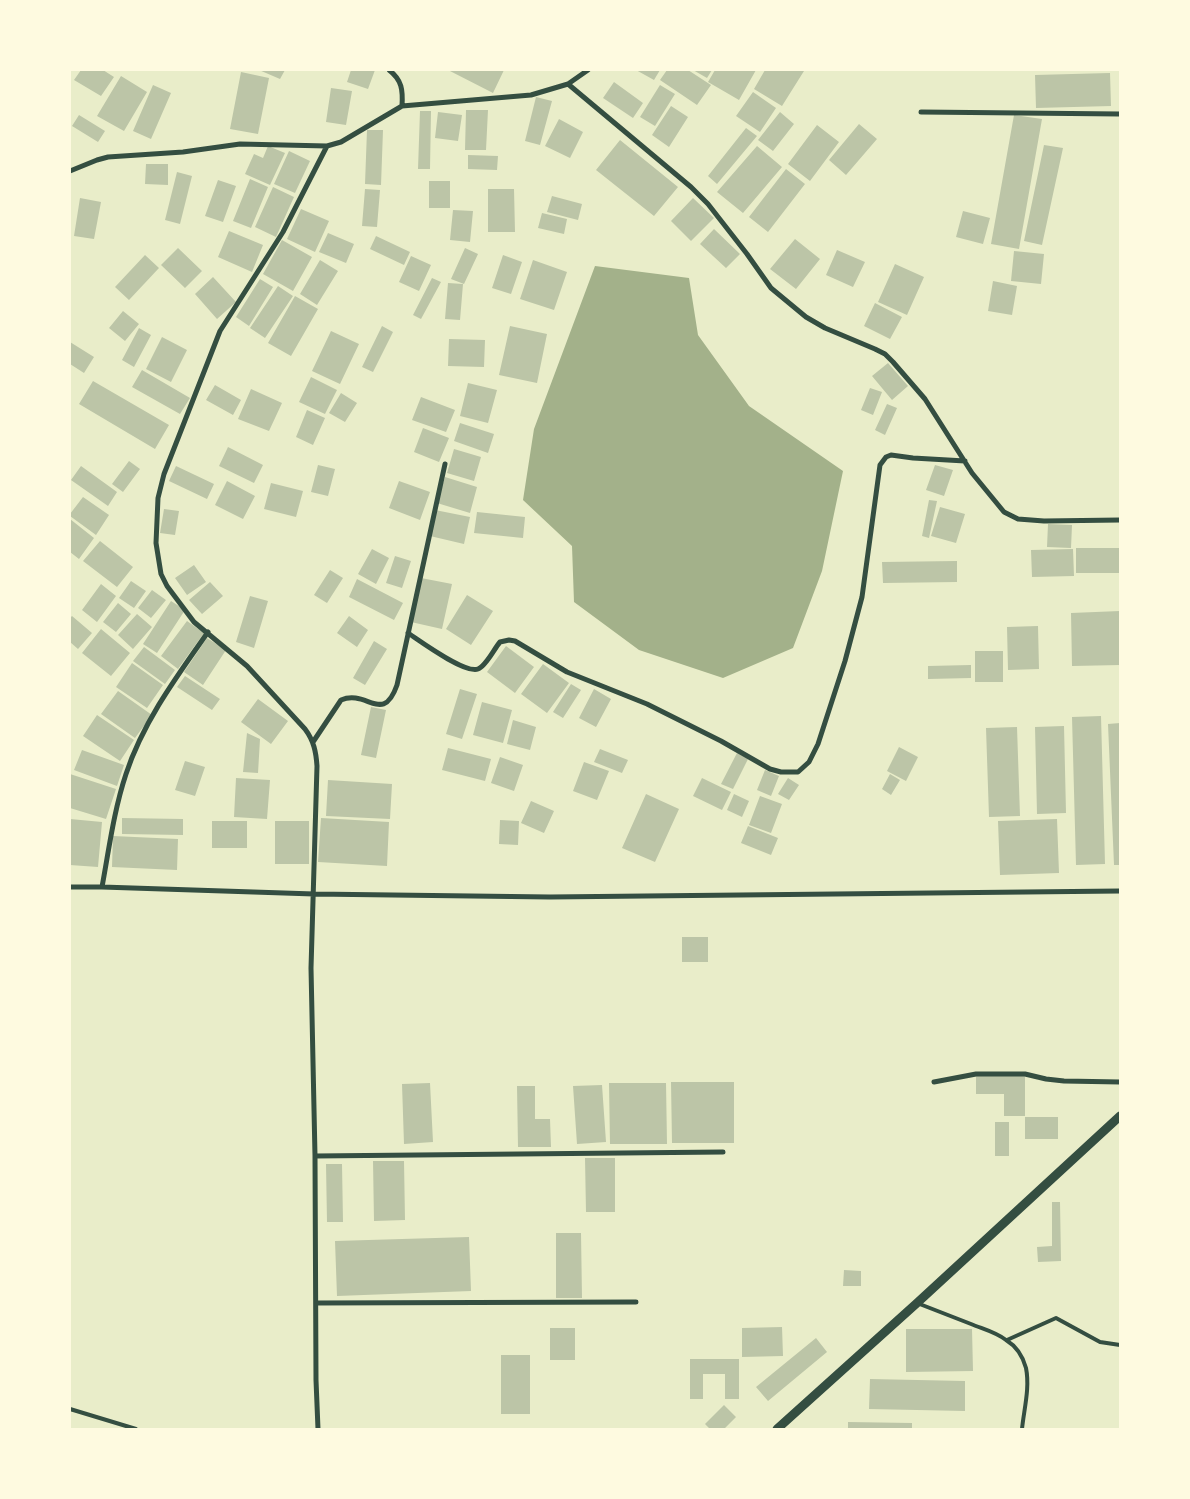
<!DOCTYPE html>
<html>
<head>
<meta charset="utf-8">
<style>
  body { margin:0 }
  #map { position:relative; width:1190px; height:1499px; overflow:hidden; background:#e9edc9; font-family:Manrope,sans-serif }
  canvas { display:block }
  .frame { position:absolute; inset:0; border:71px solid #fefae0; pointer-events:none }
</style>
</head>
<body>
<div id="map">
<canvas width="1190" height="1499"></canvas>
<div class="frame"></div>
</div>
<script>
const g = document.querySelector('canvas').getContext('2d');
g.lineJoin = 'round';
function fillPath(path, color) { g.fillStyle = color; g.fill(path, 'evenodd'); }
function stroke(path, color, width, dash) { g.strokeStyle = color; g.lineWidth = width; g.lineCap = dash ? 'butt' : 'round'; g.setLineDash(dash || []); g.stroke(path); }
fillPath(new Path2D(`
  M595,266L689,278L698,335L749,406L843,471L822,571L793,648L723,678L639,650L574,602L572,546L523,500L534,429Z`), '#a3b18a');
fillPath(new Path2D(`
  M81,70H103L114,77L101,96L74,80Z
  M259,70H285L280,79Z
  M351,70H375L368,89L347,82Z
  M448,70H504L493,93Z
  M636,70H660L654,80Z
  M667,70H688L711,85L697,105L660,80Z
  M693,70H712L707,78Z
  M715,70H756L739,100L708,82Z
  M765,70L804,71L782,106L754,89Z
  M241,72L269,78L258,134L230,129Z
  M1110,73L1111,106L1036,108L1035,75Z
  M121,76L147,92L124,131L97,116Z
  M614,82L643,103L633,118L603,98Z
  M153,85L171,93L151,139L133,131Z
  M660,85L675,94L655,126L640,117Z
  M331,88L352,91L346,125L326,122Z
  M753,92L776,108L760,132L736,116Z
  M536,97L552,101L540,145L525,141Z
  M671,106L688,117L669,147L652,135Z
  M466,110H488L486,150H465Z
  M420,111H431L430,169H418Z
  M438,112L462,115L458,141L435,138Z
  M780,112L794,124L773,151L758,140Z
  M79,115L105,131L98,142L72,126Z
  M1014,115L1042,119L1019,249L991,244Z
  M559,119L583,132L570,158L545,146Z
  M859,124L877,139L846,175L829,160Z
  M817,125L839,142L810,181L788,164Z
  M746,128L757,136L717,184L708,176Z
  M367,130H383L381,185L365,184Z
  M620,140L678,187L654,216L596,170Z
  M1044,145L1063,148L1042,245L1024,241Z
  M268,146L285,153L270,185L245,174L254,154L263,158Z
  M757,146L782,167L743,213L717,192Z
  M289,151L310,161L295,193L274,184Z
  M468,155L498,156L497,170L468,169Z
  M146,164H168V185L145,184Z
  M786,169L805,184L768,232L749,217Z
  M177,172L192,176L180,224L165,220Z
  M250,179L268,187L251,228L233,221Z
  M218,180L236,186L223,222L205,216Z
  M429,181H450V208H429Z
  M273,187L294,197L276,237L255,227Z
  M365,189L380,190L377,227L362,226Z
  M488,189H514L515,232H488Z
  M552,196L582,204L578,220L547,212Z
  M80,198L101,202L94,239L74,236Z
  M693,198L714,218L691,241L671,221Z
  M301,209L329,221L315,252L287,239Z
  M453,210L473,211L470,242L450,240Z
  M963,211L990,218L983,244L956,237Z
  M542,213L567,219L564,234L538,228Z
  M714,229L740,254L726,268L700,244Z
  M229,231L263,245L252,272L218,257Z
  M328,233L354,244L346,263L319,252Z
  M376,236L410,252L404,265L370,249Z
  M795,239L820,259L796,289L770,269Z
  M282,240L312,257L293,291L263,274Z
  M178,248L202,271L185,288L161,265Z
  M465,248L478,254L464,284L451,279Z
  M837,250L865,262L853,287L826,275Z
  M1014,251L1044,254L1041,284L1011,281Z
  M145,255L159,268L129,300L115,287Z
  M503,255L522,262L511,294L492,288Z
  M411,256L431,265L419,291L399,282Z
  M320,260L338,271L317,305L300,294Z
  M533,260L567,272L554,310L520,299Z
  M895,264L924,277L907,315L878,302Z
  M213,277L236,302L217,319L195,294Z
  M432,278L441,282L421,319L413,315Z
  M260,279L273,287L249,326L236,317Z
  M993,281L1017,286L1012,315L988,311Z
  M448,283L463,284L460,320L445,319Z
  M278,286L293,296L265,338L250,328Z
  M295,296L318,309L291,356L268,343Z
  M875,303L902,317L890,339L864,326Z
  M123,311L139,324L125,341L109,328Z
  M382,326L393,332L373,372L362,367Z
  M510,326L547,334L537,383L499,375Z
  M139,328L151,335L134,367L122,360Z
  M331,331L359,344L340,384L312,371Z
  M162,337L187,350L171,382L146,369Z
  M449,339L485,340L484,367L448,366Z
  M70,342L94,357L84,373L70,364Z
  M888,363L908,386L892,400L872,376Z
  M142,370L190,398L180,414L132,387Z
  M311,377L337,390L325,414L299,402Z
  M93,381L169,425L155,449L79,404Z
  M468,383L497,390L488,423L460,416Z
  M215,385L241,400L233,415L206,400Z
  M870,388L882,392L873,415L861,410Z
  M251,389L282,403L269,431L238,419Z
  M341,393L357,403L345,422L329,413Z
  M421,397L455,410L446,432L412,420Z
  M887,404L897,408L885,435L875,430Z
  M307,410L325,418L313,445L296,437Z
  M460,423L494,434L488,453L454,441Z
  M423,428L449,438L439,462L414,452Z
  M228,447L263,465L254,483L219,466Z
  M454,449L481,457L474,481L447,473Z
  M129,461L140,469L123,492L112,484Z
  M318,465L335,469L328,496L311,492Z
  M935,465L953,470L944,496L926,490Z
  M81,466L117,492L108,506L71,480Z
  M176,466L214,484L207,499L169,481Z
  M445,477L477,487L470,513L437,503Z
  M227,481L255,496L243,519L215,505Z
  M399,481L430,492L420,520L389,508Z
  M271,483L303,491L296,517L264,509Z
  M83,497L109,515L96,535L70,516V514Z
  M929,500L937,501L929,538L922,536Z
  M940,507L965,514L956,543L931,536Z
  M164,509L179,511L175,535L160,533Z
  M435,510L470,517L464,544L430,536Z
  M477,512L525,517L523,538L474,533Z
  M70,519L94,538L79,559L70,552Z
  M1048,524L1072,525L1071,548L1047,547Z
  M100,541L133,567L117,587L83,561Z
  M1076,548H1120V573H1076Z
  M372,549L389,558L376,584L358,574Z
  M1073,549L1074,576L1032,577L1031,550Z
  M395,556L411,561L402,588L386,583Z
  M957,561V582L883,583L882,562Z
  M194,565L206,582L187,595L175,578Z
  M330,570L343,578L327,603L314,595Z
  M421,578L452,584L442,629L411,622Z
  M357,579L403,603L394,620L349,597Z
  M131,581L146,591L134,608L119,598Z
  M210,582L223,596L202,614L189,600Z
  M101,584L116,596L97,622L82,610Z
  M152,590L166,600L151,618L138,608Z
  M467,595L493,611L471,645L446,629Z
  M250,596L268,601L254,648L236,642Z
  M171,601L185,610L157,653L143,644Z
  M118,603L131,614L116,632L103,622Z
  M1120,611V665L1072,666L1071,613Z
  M137,614L152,627L133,649L118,635Z
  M72,616L92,633L78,649L70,642V618Z
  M349,616L368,630L357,647L337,633Z
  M187,621L204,633L178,669L161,656Z
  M1038,626L1039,669L1008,670L1007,627Z
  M101,629L130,653L111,676L82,653Z
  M207,638L226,650L203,685L184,672Z
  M374,641L387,649L365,685L353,678Z
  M506,646L534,667L515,693L487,672Z
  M144,647L175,670L165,684L133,661Z
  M975,651H1003V682H975Z
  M132,663L163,685L147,708L116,687Z
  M543,664L569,683L547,713L521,694Z
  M971,665V678L928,679V666Z
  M185,676L220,699L212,710L177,687Z
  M571,684L581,690L563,718L553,712Z
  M460,689L477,694L462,739L446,734Z
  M594,689L611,699L596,727L579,718Z
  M118,691L152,715L135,738L101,714Z
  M258,699L288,721L271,744L241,722Z
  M482,702L512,710L503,743L473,735Z
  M371,707L386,710L376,758L361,755Z
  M97,715L134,740L120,761L83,736Z
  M1101,716L1105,864L1076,865L1072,717Z
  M513,720L536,727L530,750L507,744Z
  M1120,723V865H1114L1108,724Z
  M1064,726L1066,813L1037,814L1035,727Z
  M1017,727L1020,816L989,817L986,728Z
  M247,733L260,739L258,773L243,772Z
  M899,747L918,757L906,781L887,771Z
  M448,748L491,759L485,781L442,770Z
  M600,749L628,760L622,773L594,762Z
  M82,750L124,765L117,786L74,770Z
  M737,753L748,759L733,789L721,784Z
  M500,757L523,765L514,791L491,783Z
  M185,761L205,767L195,796L175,790Z
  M584,762L609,771L597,800L573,791Z
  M765,770L779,776L771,796L757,790Z
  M70,774L116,789L106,819L70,808Z
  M890,774L900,780L891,795L882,789Z
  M236,778L270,780L267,819L234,817Z
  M702,778L731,792L722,810L693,796Z
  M788,778L799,785L789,800L778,794Z
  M328,780L392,784L390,819L326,816Z
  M646,794L679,809L655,862L622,848Z
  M734,794L749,801L742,817L727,810Z
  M760,796L782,804L771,833L749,825Z
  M531,801L554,811L544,833L521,823Z
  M122,818L183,819V835L122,834Z
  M321,818L389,822L387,866L318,862Z
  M70,819L102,822L98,867L70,865Z
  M1057,819L1059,873L1000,875L998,821Z
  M500,820L519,821L518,845L499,844Z
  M212,821H247V848H212Z
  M275,821H309V864H275Z
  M748,826L778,838L771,855L741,843Z
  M113,836L178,839L177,870L112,867Z
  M682,937H708V962H682Z
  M976,1075H1025V1116H1004V1094H976Z
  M671,1082H734V1143H672Z
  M430,1083L433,1142L404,1144L402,1084Z
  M609,1083H666L667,1144H610Z
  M602,1085L606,1142L577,1144L573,1086Z
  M517,1086H535V1119H550L551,1147H518Z
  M1025,1117H1058V1139H1025Z
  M995,1122H1009V1156H995Z
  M585,1158H615V1212H586Z
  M373,1161H404L405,1220L374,1221Z
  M326,1164H342L343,1222H327Z
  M1052,1202H1060L1061,1261L1038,1262L1037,1247L1052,1246Z
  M556,1233H581L582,1298H556Z
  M469,1237L471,1291L337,1296L335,1241Z
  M844,1270L861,1271V1286H843Z
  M782,1327L783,1356L742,1357V1328Z
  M550,1328H575V1360H550Z
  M906,1329H972L973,1371L906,1372Z
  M816,1338L827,1352L768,1401L756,1387Z
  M501,1355H530V1414H501Z
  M690,1359H739V1399H725V1374H703V1399H690Z
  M870,1379L965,1381V1411L869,1409Z
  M724,1405L736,1417L724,1429H710L705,1424Z
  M848,1422L912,1423V1429H848Z`), '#bcc5a7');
stroke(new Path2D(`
  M917,1303C935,1310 953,1317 971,1324C983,1329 996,1332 1006,1340C1016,1346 1023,1357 1026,1368C1030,1388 1024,1409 1022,1429
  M1007,1340L1056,1318L1100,1342L1120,1345
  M70,1409L136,1429`), '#344e41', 4);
stroke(new Path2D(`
  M389,70C402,80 403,90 402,106
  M568,84L691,187L708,204L747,254L771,288L777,293L806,317L825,328L875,349L885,354L893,362L925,399L972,473L1004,512L1018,519L1044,521L1120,520
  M921,112L1120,114
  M70,171L97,160L108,157L183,152L240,144L327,146L341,142L402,106L531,95L568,84L588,70
  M408,633C420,641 465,674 478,669C486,666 494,649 500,642L509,640L515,641L567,672L647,704L721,741L770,769L781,772H798L809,762L818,744L845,661L862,597L880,465L886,457L891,455L913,458L965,461
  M313,742L341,700C367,689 383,725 397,685L445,464
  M70,887H102L314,894L550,897L1120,891
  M102,887C109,849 114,810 126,774C143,722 177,676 208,632
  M934,1082L976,1074H1025L1046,1079L1064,1081L1120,1082
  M315,1156L723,1152
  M316,1303L636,1302
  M318,1429L316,1380L315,1156L311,968L317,766C316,752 314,741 305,729L247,666L194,622L167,586L161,574L156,543L158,498L164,474L220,331L283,232L327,146`), '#344e41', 5);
stroke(new Path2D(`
  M777,1429L917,1303L1120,1116`), '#344e41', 9);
</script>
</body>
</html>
